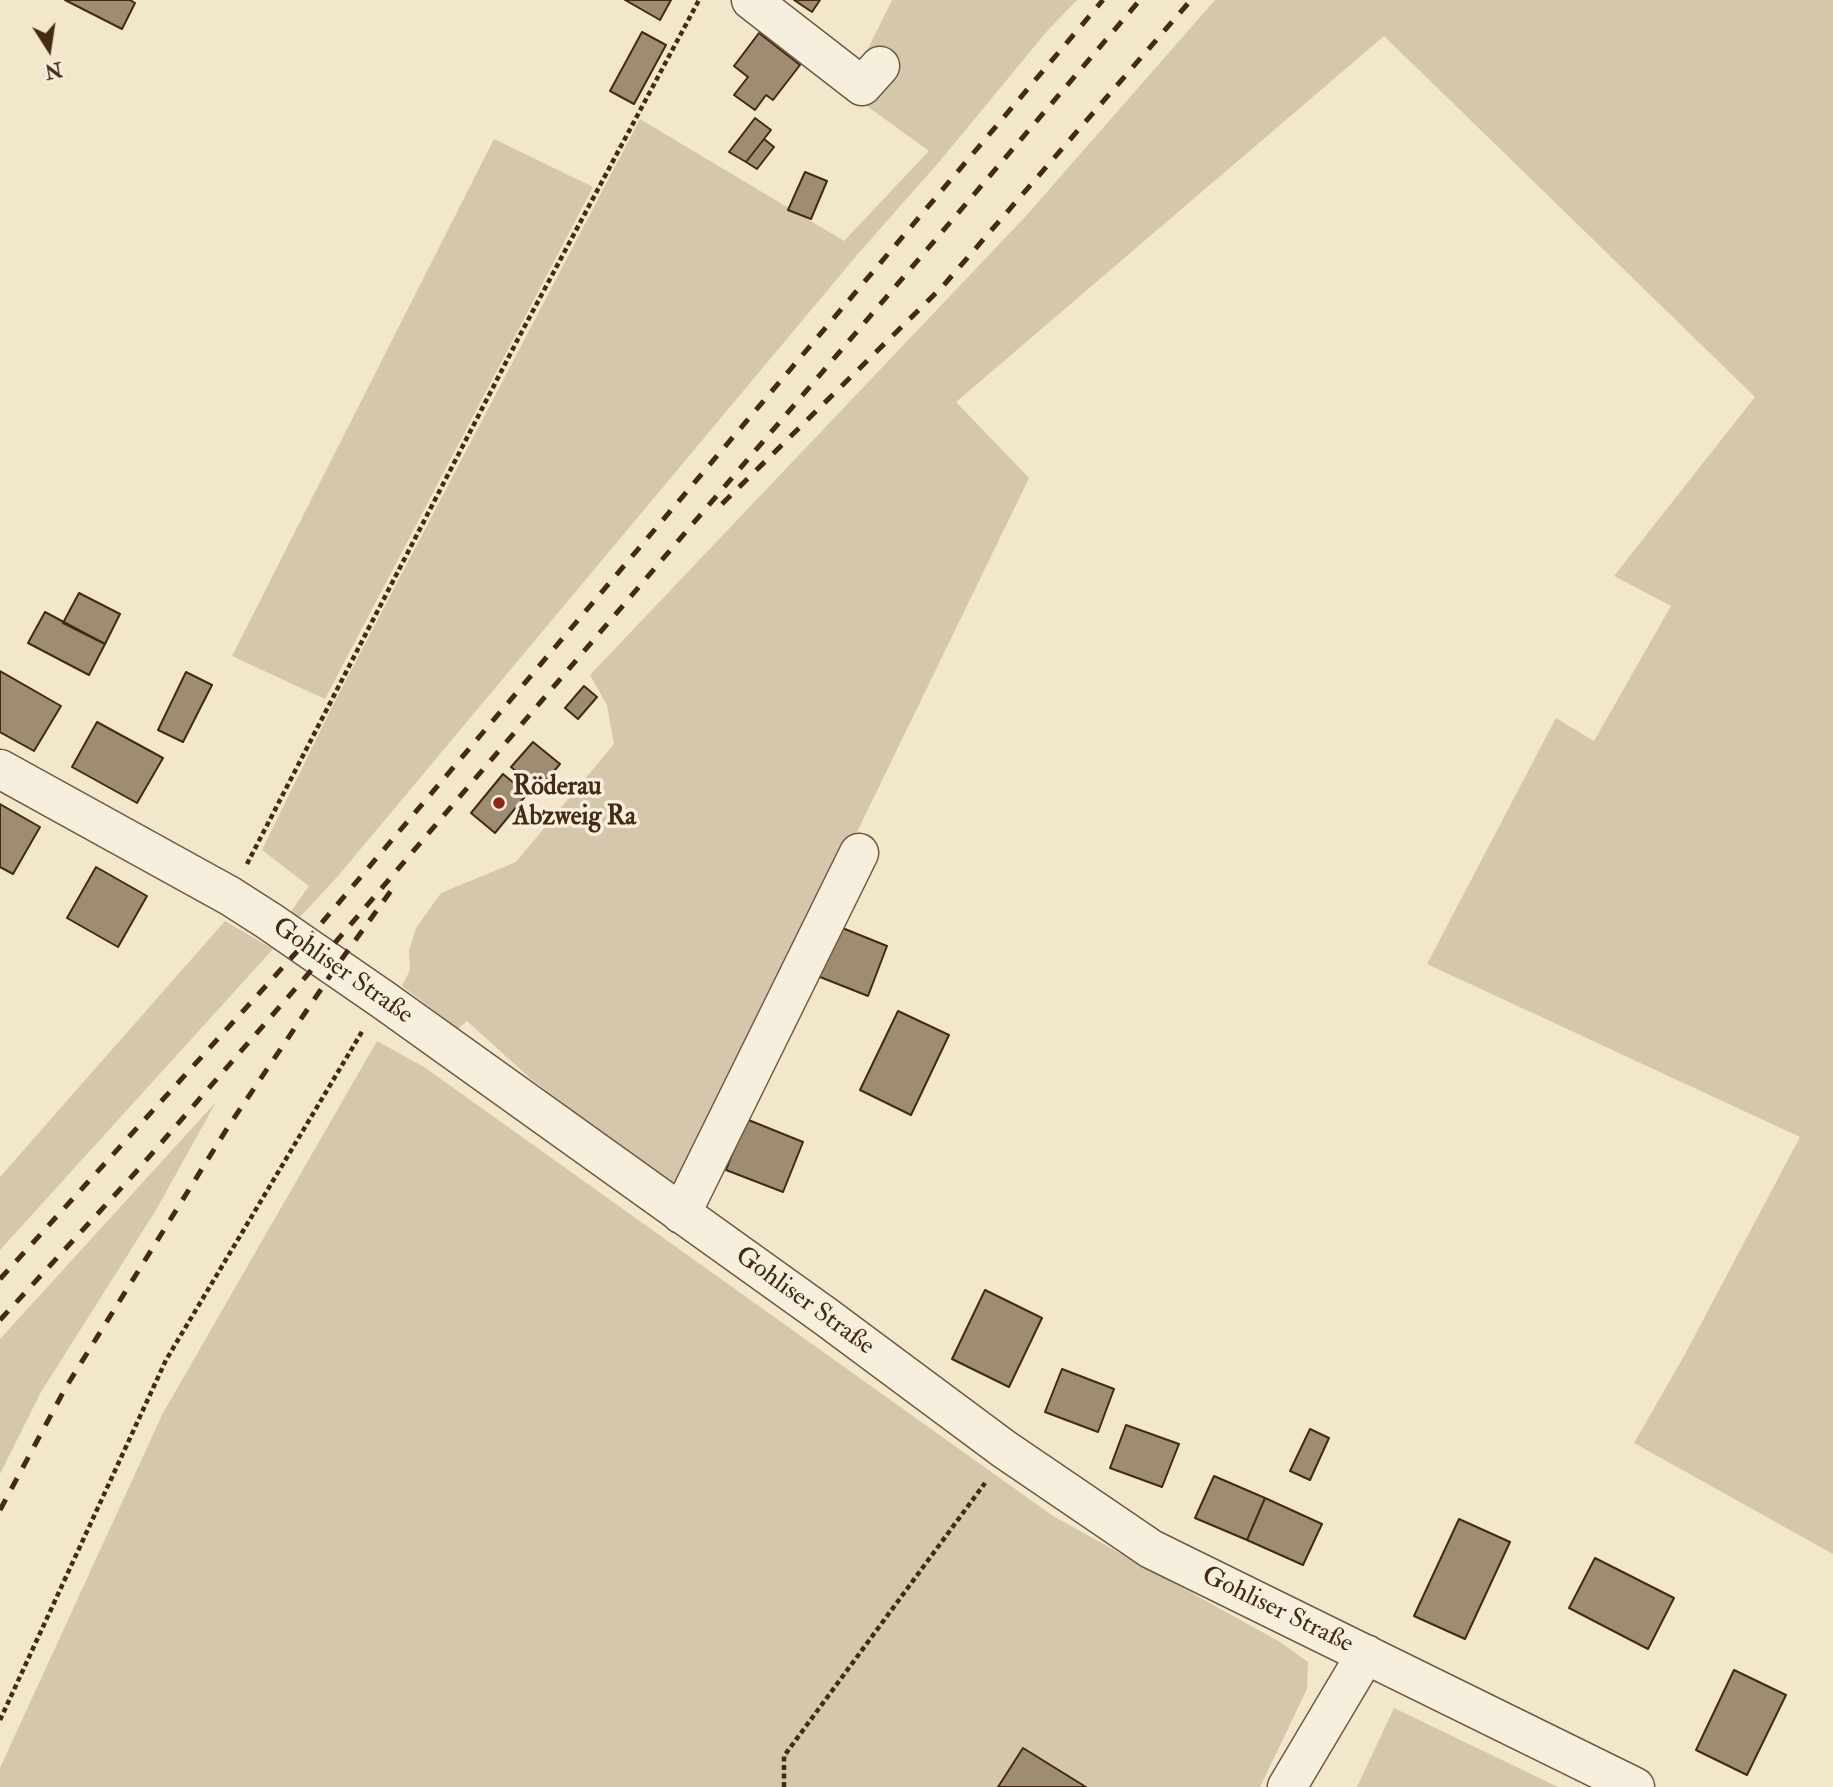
<!DOCTYPE html>
<html>
<head>
<meta charset="utf-8">
<style>
  body { margin:0 }
  #map { position:relative; width:1833px; height:1787px; overflow:hidden; background:#f2e7ca; font-family:"IM FELL Double Pica",serif }
  canvas { display:block }
  .north { position:absolute; left:14px; top:14px; width:70px; height:70px; -webkit-text-stroke:5px #f7efdd; paint-order:stroke; rotate:168deg; font-size:19px; font-weight:700; line-height:28px; text-align:center; color:#442914 }
  .north::after { content:''; display:block; margin:auto; width:24px; height:32px; background:#442914; clip-path:polygon(50% 0,100% 100%,50% 72%,0 100%) }
</style>
</head>
<body>
<div id="map">
<canvas width="1833" height="1787"></canvas>
<div class="north">N</div>
</div>
<script>
const g = document.querySelector('canvas').getContext('2d');
g.lineJoin = 'round';
function fillPath(path, color) { g.fillStyle = color; g.fill(path, 'evenodd'); }
function stroke(path, color, width, dash) { g.strokeStyle = color; g.lineWidth = width; g.lineCap = dash ? 'butt' : 'round'; g.setLineDash(dash || []); g.stroke(path); }
function drawText(font, color, halo, rows, align = 'center') {
  g.font = font + ' "IM FELL Double Pica",serif'; g.lineWidth = 7; g.setLineDash([]); g.textBaseline = 'middle'; g.strokeStyle = halo; g.fillStyle = color; for (const [text, x, y, turn = 0] of rows) {
    g.save(); g.translate(x, y); g.rotate((+turn || 0) * Math.PI / 180); g.textAlign = isNaN(turn) ? turn : align; if (halo) g.strokeText(text, 0, 0); g.fillText(text, 0, 0); g.restore();
  }
}
fillPath(new Path2D(`
  M892,0H1077L1048,30L939,162L857,255L338,876L299,918L290,913L309,886L262,850L333,705L640,119L844,241L929,151L864,104L857,71Z
  M1215,0H1833V1554L1634,1443L1684,1356L1800,1137L1427,964L1556,718L1594,741L1671,606L1614,576L1755,397L1384,36L956,402L1029,478L681,1194L531,1079L467,1021L458,1029L402,986L410,970L409,951L416,928L441,893L516,862L614,744L607,705L590,675L1025,217Z
  M494,139L593,187L325,699L232,656Z
  M225,921L273,949L0,1250V1177Z
  M377,1041L424,1067L1053,1516L1280,1642L1308,1662L1307,1689L1260,1787H0V1768L163,1413Z
  M216,1102L156,1210L41,1392L0,1474V1339Z
  M1394,1708L1558,1787H1357Z`), '#d4c7ab');
const building = new Path2D(`
  M65,0H130L135,3L122,29Z
  M625,0H671L660,20Z
  M794,0H820L812,12Z
  M642,32L666,45L634,104L610,91Z
  M759,33L800,65L773,100L766,95L755,110L734,95L748,77L734,66Z
  M755,118L771,130L746,162L729,152Z
  M764,139L774,147L757,169L746,162Z
  M805,172L827,181L811,219L788,210Z
  M79,593L120,614L105,644L63,623Z
  M45,612L105,644L89,675L28,643Z
  M0,671L61,706L34,751L0,732Z
  M186,672L212,685L183,742L158,730Z
  M584,686L597,697L578,719L565,708Z
  M97,722L163,758L137,803L72,767Z
  M533,742L560,764L538,790L511,767Z
  M503,774L527,794L495,833L471,813Z
  M0,804L40,827L13,874L0,867Z
  M96,867L147,896L118,947L67,918Z
  M830,923L887,946L868,996L810,973Z
  M898,1011L949,1035L911,1115L860,1090Z
  M746,1119L803,1142L783,1192L726,1170Z
  M985,1290L1042,1318L1009,1387L952,1359Z
  M1062,1369L1114,1389L1098,1432L1045,1412Z
  M1126,1425L1179,1444L1162,1487L1110,1468Z
  M1310,1429L1329,1438L1310,1480L1290,1471Z
  M1214,1476L1265,1498L1247,1540L1195,1518Z
  M1265,1498L1322,1524L1303,1565L1247,1540Z
  M1459,1519L1510,1542L1465,1639L1414,1616Z
  M1595,1558L1674,1598L1648,1649L1569,1608Z
  M1734,1670L1786,1695L1747,1775L1696,1750Z
  M1023,1748L1086,1787H998Z`);
fillPath(building, '#9e8c73');
stroke(building, '#442914', 2);
const minor = new Path2D(`
  M751,0L862,86L880,66
  M0,769L230,896L269,921L385,1001L825,1316L1004,1449L1151,1549L1635,1787
  M681,1214L859,853
  M1287,1787L1366,1654`);
stroke(minor, '#705842', 41);
stroke(new Path2D(`
  M247,864L519,337L699,0
  M0,1720L166,1360L363,1030
  M784,1787V1756L985,1483`), '#442914', 4.5, [5, 3.5]);
stroke(minor, '#f7efdd', 38);
stroke(new Path2D(`
  M722,504L943,286L1191,0
  M0,1279L303,945L1103,0
  M0,1320L135,1173L322,958L1140,0
  M0,1510L66,1387L228,1127L336,967L393,888`), '#442914', 5, [12, 12]);
for (const [x, y, r, color] of [
  [499,803,7,"#8f2418"]
]) { const dot = new Path2D(); dot.arc(x, y, r, 0, 2 * Math.PI); g.fillStyle = color; g.fill(dot); stroke(dot, '#f7efdd', 2.5); }
drawText('bold 26px', '#442914', '#f7efdd', [
  ["Röderau",513,788],
  ["Abzweig Ra",513,818]
], 'left');
drawText('26px', '#442914', '#f7efdd', [
  ["Gohliser Straße",342,972,35],
  ["Gohliser Straße",804,1302,36],
  ["Gohliser Straße",1277,1611,26]
]);
</script>
</body>
</html>
